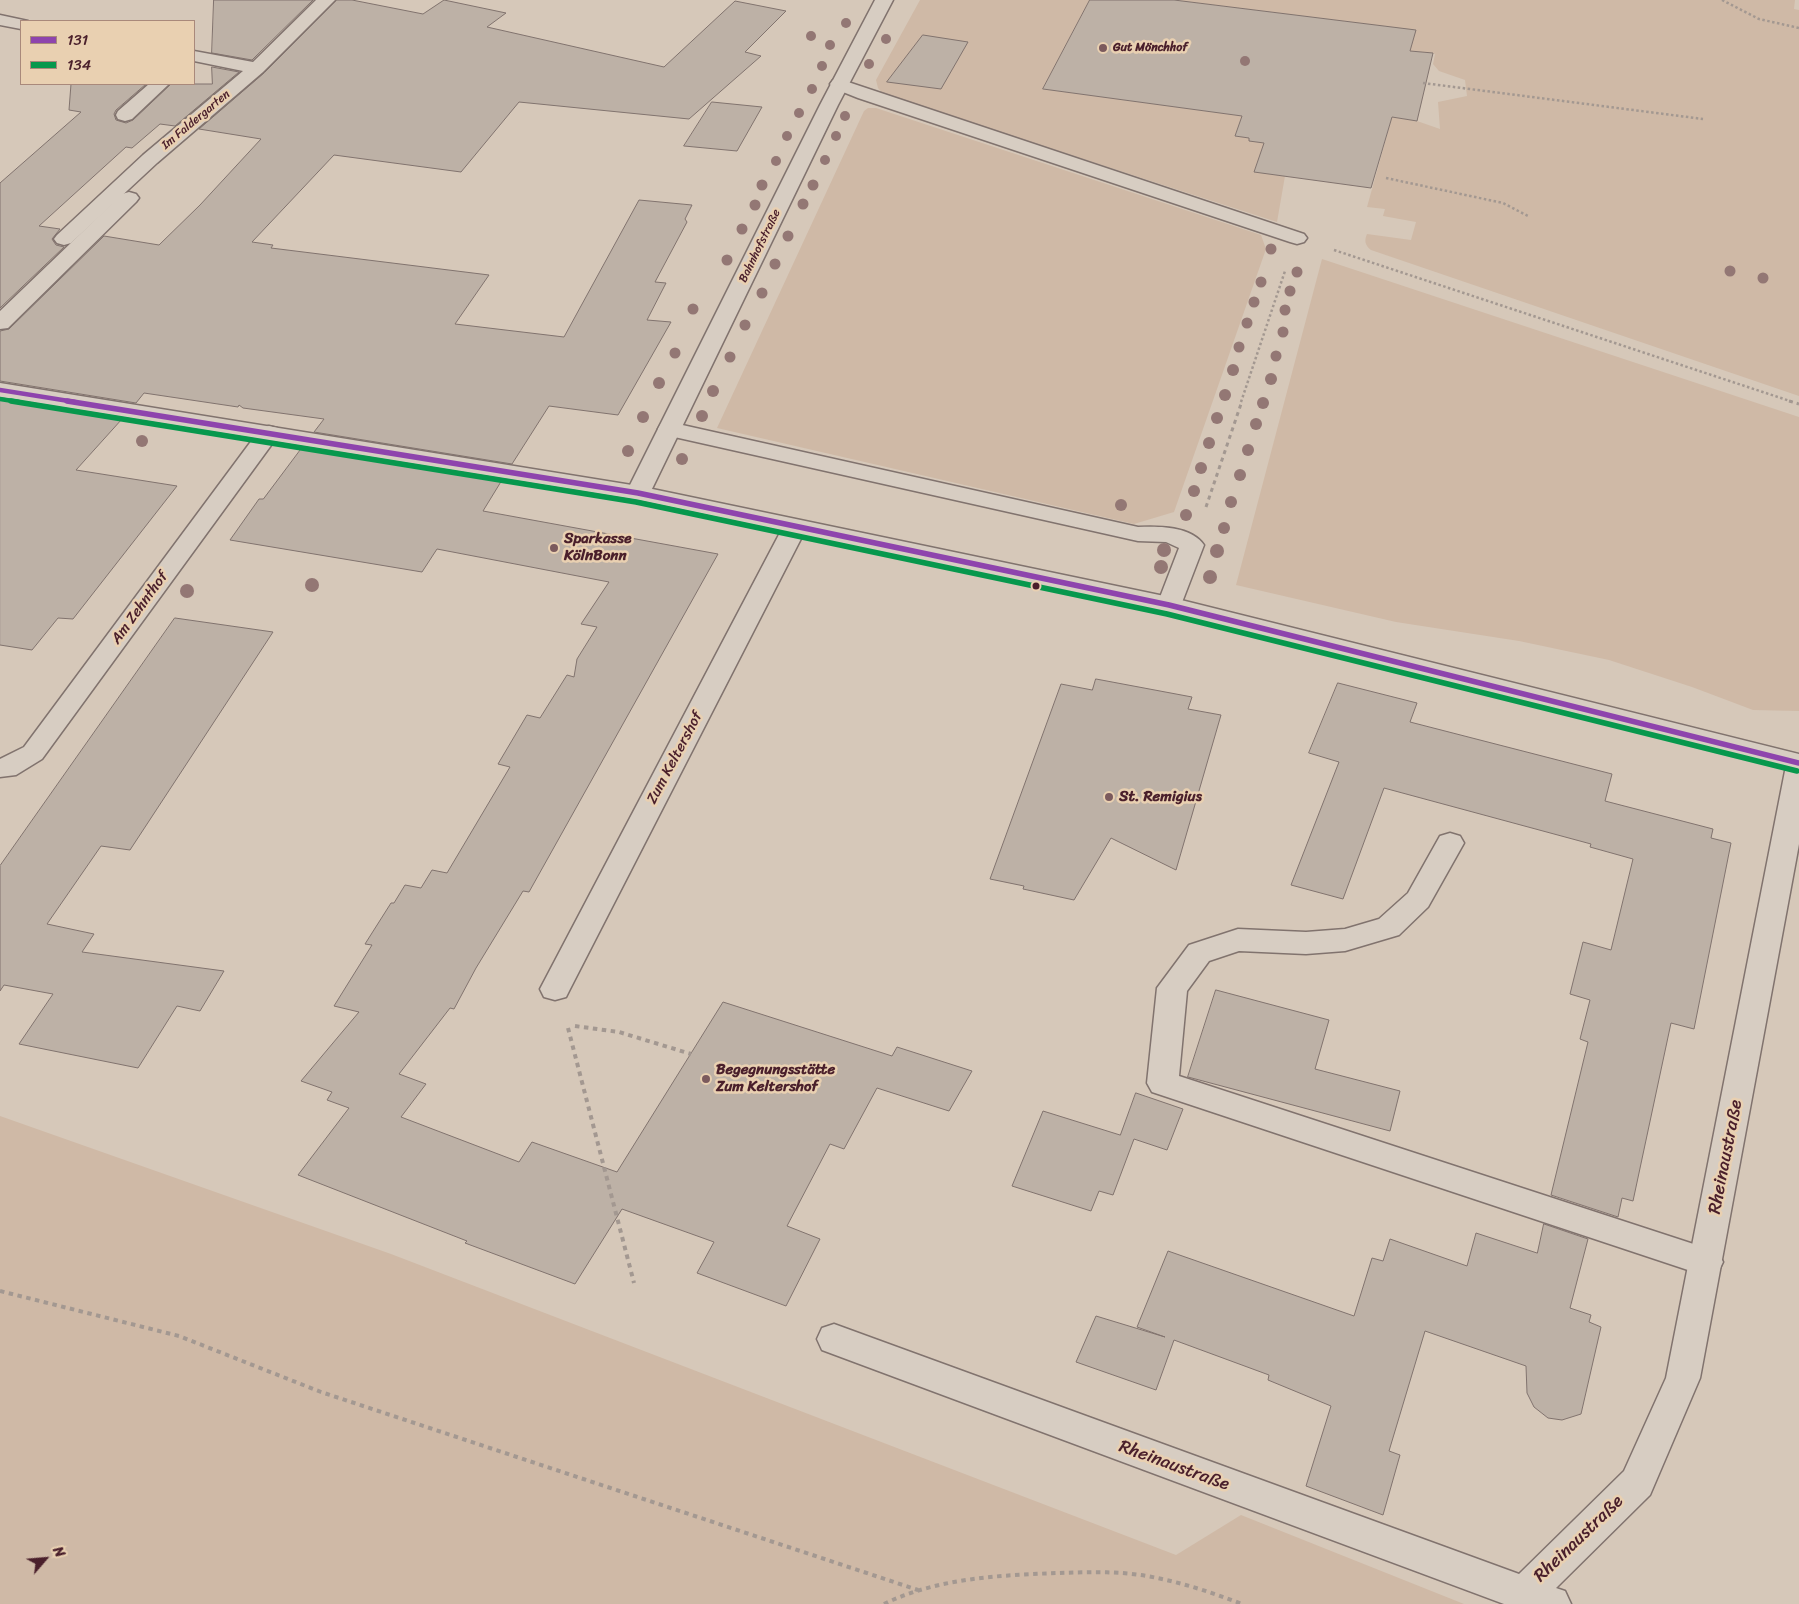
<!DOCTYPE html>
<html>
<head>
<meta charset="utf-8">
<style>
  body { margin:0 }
  #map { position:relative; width:1799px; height:1604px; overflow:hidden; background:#d6c8b9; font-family:Sriracha,sans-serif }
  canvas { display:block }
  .legend { position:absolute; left:20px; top:20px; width:175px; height:65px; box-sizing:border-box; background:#e9d0b1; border:1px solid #a9897b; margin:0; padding:6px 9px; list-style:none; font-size:15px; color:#4a1f2b }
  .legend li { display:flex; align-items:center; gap:10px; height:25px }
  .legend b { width:25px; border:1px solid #a9897b }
  .north { position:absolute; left:20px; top:1534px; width:50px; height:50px; -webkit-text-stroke:4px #e9d0b1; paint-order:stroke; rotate:63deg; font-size:14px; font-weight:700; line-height:20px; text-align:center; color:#4a1f2b }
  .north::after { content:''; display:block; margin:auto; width:18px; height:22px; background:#4a1f2b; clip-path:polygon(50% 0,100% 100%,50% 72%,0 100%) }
</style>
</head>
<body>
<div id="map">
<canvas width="1799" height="1604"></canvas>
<ul class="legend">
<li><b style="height:6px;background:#8e44ad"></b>131</li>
<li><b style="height:6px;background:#07984d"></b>134</li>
</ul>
<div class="north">N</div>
</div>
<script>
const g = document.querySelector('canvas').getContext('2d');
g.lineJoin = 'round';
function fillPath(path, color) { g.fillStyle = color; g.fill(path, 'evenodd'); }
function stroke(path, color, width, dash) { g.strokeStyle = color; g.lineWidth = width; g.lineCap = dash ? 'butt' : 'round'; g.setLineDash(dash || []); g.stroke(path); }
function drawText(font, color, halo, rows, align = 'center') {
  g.font = font + ' Sriracha,sans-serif'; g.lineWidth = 5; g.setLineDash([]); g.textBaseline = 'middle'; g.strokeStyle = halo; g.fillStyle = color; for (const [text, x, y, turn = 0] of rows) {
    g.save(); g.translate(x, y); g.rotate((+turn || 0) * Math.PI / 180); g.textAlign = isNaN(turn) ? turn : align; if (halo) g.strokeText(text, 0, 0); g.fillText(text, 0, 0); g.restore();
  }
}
fillPath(new Path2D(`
  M920,0H1090L1043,89L1242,116L1235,136L1249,138V141L1271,144L1263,147L1254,172L1285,176L1277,222L883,94L878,88L876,80Z
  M1174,0H1795L1794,9L1799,10V396L1371,250C1365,245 1364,241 1367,234L1411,240L1416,222L1383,216L1385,209L1367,207L1392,117L1417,121L1440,129L1438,102L1467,96L1465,80L1439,71L1433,64L1435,54L1410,51L1415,30Z
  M868,108H876L1261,235L1266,249L1174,512L1134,524L717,428L864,111Z
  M1322,259L1799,417V711L1753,710L1692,687L1609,660L1519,641L1396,622L1236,585Z
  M0,1116L391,1254L1176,1555L1241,1515L1464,1604H0Z`), '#cfb9a6');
const building = new Path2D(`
  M214,0H313L252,60L212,53Z
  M337,0H352L423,14L444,0L506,13L487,27L664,67L735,1L786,11L745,52L761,56L689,119L519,102L461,172L334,155L252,242L273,245L271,248L489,275L455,324L564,337L639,200L692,205L685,219L687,222L655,282L666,283L647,320L671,322L618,415L549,406L512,464L314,432L324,419L243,408L239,405L238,407L144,393L136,403L0,381V331L9,329L104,236L159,245L200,205L261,139L199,129L264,73Z
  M1090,0H1174L1416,30L1410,51L1433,53L1417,121L1392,117L1371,188L1254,172L1264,143L1249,141V138L1235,136L1242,116L1043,89Z
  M923,35L968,42L941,89L887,82Z
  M212,67L239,72L175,126L160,124L132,148L126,147L39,226L60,229L52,239L56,245L64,247L0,308V183L81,112L69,110L71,84H146L116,110L114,114L116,120L126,123L133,120L171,84H212Z
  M712,102L762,107L737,151L684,146Z
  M0,399L122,419L76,470L177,486L73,619L58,618L32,650L0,645Z
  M302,448L502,480L483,511L718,554L529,892L523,891L476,968L454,1009L450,1008L399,1074L426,1084L401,1117L519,1162L532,1142L617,1172L723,1002L892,1056L897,1047L972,1071L949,1111L877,1088L844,1149L830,1144L787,1226L820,1239L786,1306L697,1273L714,1242L622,1209L575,1284L465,1243L467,1241L298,1175L349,1108L327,1100L332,1092L301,1081L359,1012L334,1006L372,945L365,944L391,903H394L405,885L421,888L432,870L447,873L510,767L498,764L527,715L540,718L567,675L574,677L577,659L597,627L581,624L609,582L437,549L422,572L230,540L259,499H263Z
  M175,618L273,632L130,850L101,846L47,924L94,934L82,952L224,971L200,1011L177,1006L138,1068L19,1044L53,994L4,985L0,991V866Z
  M1096,679L1192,697L1188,709L1221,715L1176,870L1111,838L1074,900L1023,889L1024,886L990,879L1061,684L1092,690Z
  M1338,683L1417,703L1410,722L1612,774L1605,801L1713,829L1711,838L1731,843L1694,1029L1671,1023L1633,1201L1622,1198L1618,1217L1551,1195L1588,1042L1580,1039L1590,1000L1570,994L1583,942L1611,950L1633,859L1590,847L1591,844L1384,788L1343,899L1291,885L1339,762L1309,753Z
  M1216,990L1329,1020L1315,1069L1400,1091L1390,1131L1188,1077Z
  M1136,1093L1183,1109L1167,1150L1134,1139L1113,1195L1099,1191L1091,1211L1012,1186L1043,1111L1120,1135Z
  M1544,1224L1588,1239L1570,1308L1591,1315L1589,1322L1601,1327L1581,1414L1562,1420L1548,1418L1534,1407L1527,1393L1526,1366L1425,1331L1389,1451L1400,1455L1383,1515L1306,1486L1331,1406L1268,1380L1269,1375L1174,1340L1156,1390L1076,1362L1096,1316L1165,1337L1137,1327L1168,1251L1354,1316L1372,1258L1383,1261L1390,1239L1467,1266L1476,1233L1537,1253Z`);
fillPath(building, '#bdb1a6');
stroke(building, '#81736e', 1);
const lane = new Path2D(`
  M839,79L1304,234L1307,238L1304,242L1297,244L1290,242L858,98L833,88L830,84L833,80Z
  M149,84H169L132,119L125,121L118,119L116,115L118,111Z
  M129,192L136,194L139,198L136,202L8,328L0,329V311L122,194Z
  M669,422L1138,527C1159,526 1191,526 1204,545L1181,605L1178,611L1169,613L1160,611L1157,605L1179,548L1166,542L1138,541L661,434L658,429L661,424Z
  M1450,833L1460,836L1464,843L1428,907L1399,935L1345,951L1306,954L1239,951L1209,961L1187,991L1179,1076L1718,1252L1723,1262L1718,1272L1706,1276L1152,1092L1147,1083L1157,988L1189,945L1238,929L1306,932L1345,929L1379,919L1408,893L1440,836Z`);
const street = new Path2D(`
  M316,0H335L263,72L157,163L71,243L64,245L57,243L54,239L57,235L143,155L243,71L194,61V51L253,62Z
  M875,0H893L838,105L650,493L646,498L638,500L630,498L626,493L820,105Z
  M0,15L28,21H21V29L0,25Z
  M269,426L277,428L280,433L42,759L16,775L0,777V759L24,747L261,428Z
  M795,520L803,522L807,527L570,989L566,997L555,1000L544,997L540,989L783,527L787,522Z
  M1799,762V844L1700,1378L1650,1495L1556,1588L1565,1591L1571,1604H1504L822,1350L817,1339L822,1328L834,1324L1519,1574L1624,1471L1666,1378L1785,771L1789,764Z`);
const secondary = new Path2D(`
  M0,383L638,486L1169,597L1799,754V772L1169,613L638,500L0,397Z`);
stroke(lane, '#81736e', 3);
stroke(street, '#81736e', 3);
stroke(secondary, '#81736e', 3);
stroke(new Path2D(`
  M1722,0L1759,19L1799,28
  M1423,83L1703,119
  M1386,178L1503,203L1528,216
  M1334,250L1793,402
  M1241,402L1285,271`), '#a39891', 2.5, [2.5, 2.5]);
stroke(new Path2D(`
  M1789,401L1799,404
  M1206,507L1242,401`), '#a39891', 3, [4, 4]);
stroke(new Path2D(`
  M575,1026L619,1032L691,1054
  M568,1028L634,1283
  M0,1291L179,1336L321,1392L918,1590
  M884,1604C937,1578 1001,1575 1059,1573C1088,1572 1118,1571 1147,1576C1180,1582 1211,1592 1242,1604`), '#a39891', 4, [4.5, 4.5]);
fillPath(lane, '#d7cdc2');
fillPath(street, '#d7cdc2');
fillPath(secondary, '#d7cdc2');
stroke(new Path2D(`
  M0,390L75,402`), '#8e44ad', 4.5);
stroke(new Path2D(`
  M67,401L638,493L1169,605L1799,763`), '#8e44ad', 5.5);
stroke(new Path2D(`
  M0,399L19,402`), '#07984d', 4.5);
stroke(new Path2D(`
  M11,401L636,502L1167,614L1797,771`), '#07984d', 5.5);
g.fillStyle = '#937774';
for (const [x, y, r] of [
  [846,23,5],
  [811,36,5],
  [886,39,5],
  [830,45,5],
  [1245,61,5],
  [869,64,5],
  [822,66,5],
  [812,89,5],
  [799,113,5],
  [845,116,5],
  [787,136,5],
  [836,136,5],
  [825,160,5],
  [776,161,5],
  [762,185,5.5],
  [813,185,5.5],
  [803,204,5.5],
  [755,205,5.5],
  [742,229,5.5],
  [788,236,5.5],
  [1271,249,5.5],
  [727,260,5.5],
  [775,264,5.5],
  [1730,271,5.5],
  [1297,272,5.5],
  [1763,278,5.5],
  [1261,282,5.5],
  [1290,291,5.5],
  [762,293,5.5],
  [1254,302,5.5],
  [693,309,5.5],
  [1285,310,5.5],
  [1247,323,5.5],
  [745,325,5.5],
  [1283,332,5.5],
  [1239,347,5.5],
  [675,353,5.5],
  [1276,356,5.5],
  [730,357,5.5],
  [1233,370,6],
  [1271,379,6],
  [659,383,6],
  [713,391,6],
  [1225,395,6],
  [1263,403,6],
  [702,416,6],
  [643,417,6],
  [1217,418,6],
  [1256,424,6],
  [142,441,6],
  [1209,443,6],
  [1248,450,6],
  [628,451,6],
  [682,459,6],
  [1201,468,6],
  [1240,475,6],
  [1194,491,6],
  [1231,502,6],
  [1121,505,6],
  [1186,515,6],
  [1224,528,6],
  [1164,550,7],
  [1217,551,7],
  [1161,567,7],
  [1210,577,7],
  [312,585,7],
  [187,591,7]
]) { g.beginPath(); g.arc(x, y, r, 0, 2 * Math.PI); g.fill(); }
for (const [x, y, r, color] of [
  [1103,48,5,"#7b5a5d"],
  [554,548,5,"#7b5a5d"],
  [1036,586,4.5,"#4a1f2b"],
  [1109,797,5,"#7b5a5d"],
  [706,1079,5,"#7b5a5d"]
]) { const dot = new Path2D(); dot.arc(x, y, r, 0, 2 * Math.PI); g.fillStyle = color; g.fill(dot); stroke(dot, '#e9d0b1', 2); }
drawText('bold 12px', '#4a1f2b', '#e9d0b1', [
  ["Gut Mönchhof",1113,48]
], 'left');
drawText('12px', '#4a1f2b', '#e9d0b1', [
  ["Im Faldergarten",196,120,-40],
  ["Bahnhofstraße",760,246,-64]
]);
drawText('bold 15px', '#4a1f2b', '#e9d0b1', [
  ["Sparkasse",564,539],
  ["KölnBonn",564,556],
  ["St. Remigius",1119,797],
  ["Begegnungsstätte",716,1070],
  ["Zum Keltershof",716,1087]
], 'left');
drawText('15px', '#4a1f2b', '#e9d0b1', [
  ["Am Zehnthof",140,608,-54],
  ["Zum Keltershof",675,758,-62]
]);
drawText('18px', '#4a1f2b', '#e9d0b1', [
  ["Rheinaustraße",1726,1157,-79],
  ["Rheinaustraße",1174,1466,20],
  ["Rheinaustraße",1579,1539,-44]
]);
</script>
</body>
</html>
